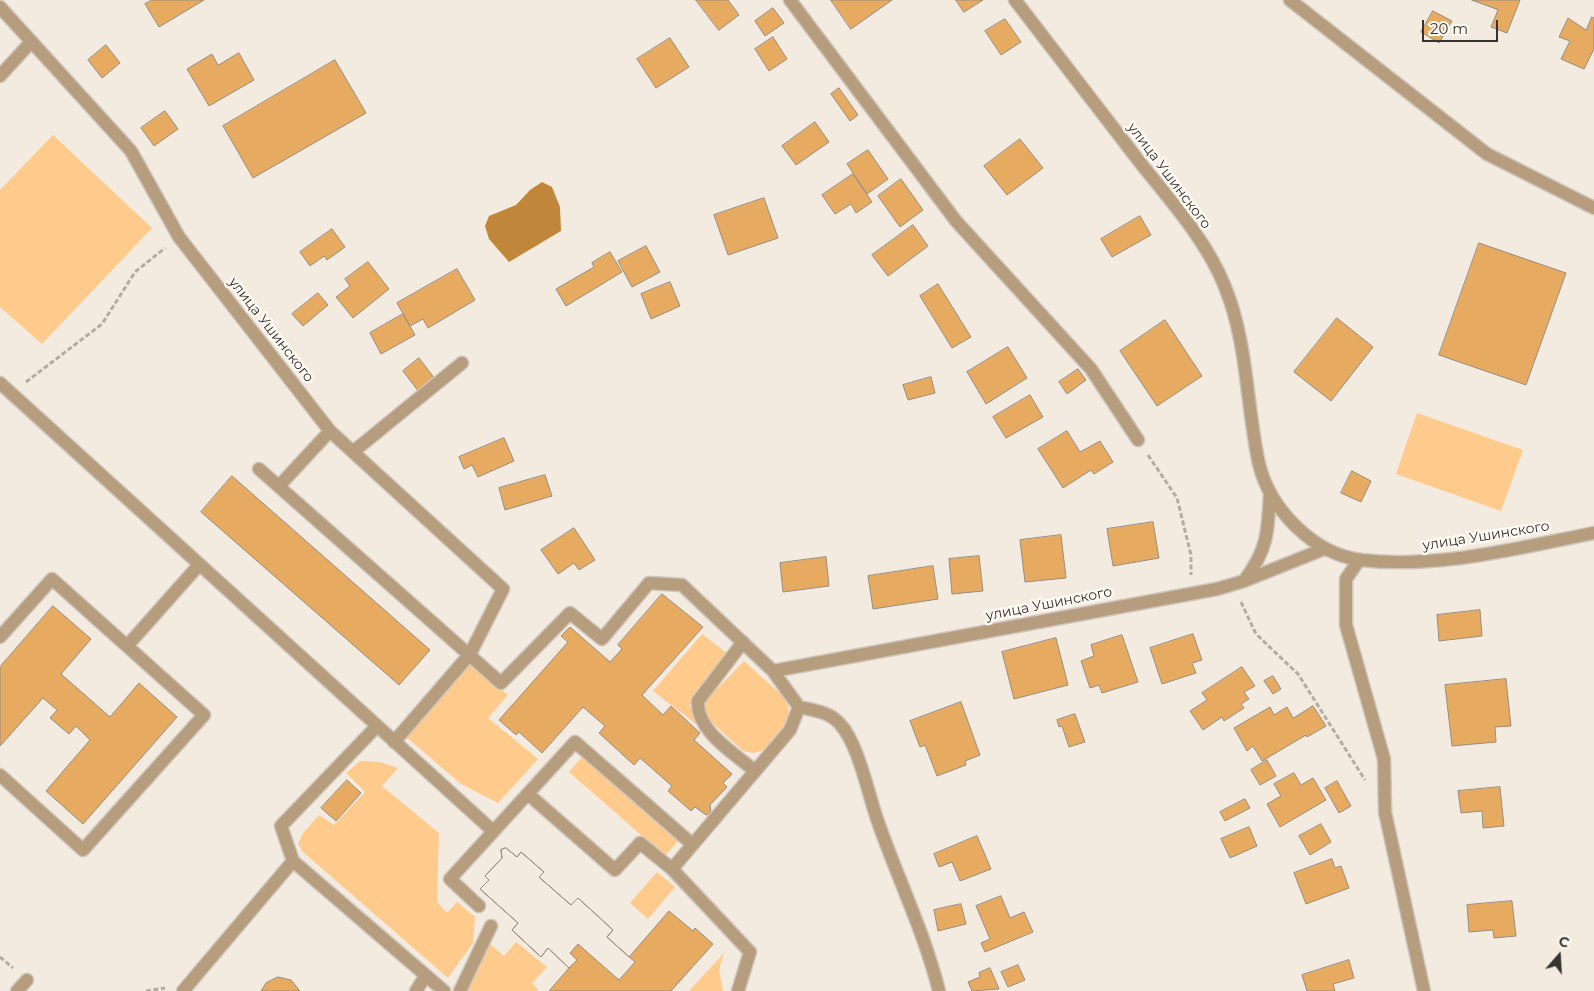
<!DOCTYPE html>
<html>
<head>
<meta charset="utf-8">
<style>
  body { margin:0 }
  #map { position:relative; width:1594px; height:991px; overflow:hidden; background:#f4ebe0; font-family:Montserrat,sans-serif }
  canvas { display:block }
  .north { position:absolute; left:1534px; top:931px; width:50px; height:50px; -webkit-text-stroke:4px #fef9f2; paint-order:stroke; rotate:19deg; font-size:14px; font-weight:700; line-height:20px; text-align:center; color:#37332f }
  .north::after { content:''; display:block; margin:auto; width:18px; height:22px; background:#37332f; clip-path:polygon(50% 0,100% 100%,50% 72%,0 100%) }
  .scale { position:absolute; left:1422px; top:20px; width:76px; height:22px; box-sizing:border-box; border:2px solid #37332f; border-top:0; padding-left:6px; font-size:15px; line-height:18px; white-space:nowrap; color:#37332f; -webkit-text-stroke:4px #fef9f2; paint-order:stroke }
</style>
</head>
<body>
<div id="map">
<canvas width="1594" height="991"></canvas>
<div class="north">С</div>
<div class="scale">20 m</div>
</div>
<script>
const g = document.querySelector('canvas').getContext('2d');
g.lineJoin = 'round';
function fillPath(path, color) { g.fillStyle = color; g.fill(path, 'evenodd'); }
function stroke(path, color, width, dash) { g.strokeStyle = color; g.lineWidth = width; g.lineCap = dash ? 'butt' : 'round'; g.setLineDash(dash || []); g.stroke(path); }
function drawText(font, color, halo, rows, align = 'center') {
  g.font = font + ' Montserrat,sans-serif'; g.lineWidth = 5; g.setLineDash([]); g.textBaseline = 'middle'; g.strokeStyle = halo; g.fillStyle = color; for (const [text, x, y, turn = 0] of rows) {
    g.save(); g.translate(x, y); g.rotate((+turn || 0) * Math.PI / 180); g.textAlign = isNaN(turn) ? turn : align; if (halo) g.strokeText(text, 0, 0); g.fillText(text, 0, 0); g.restore();
  }
}
fillPath(new Path2D(`
  M53,135L152,228L42,344L0,307V190Z
  M1417,413L1523,450L1501,511L1396,474Z
  M702,634L728,654L695,693L690,705L698,726C683,713 668,703 653,691Z
  M744,661L785,698L789,711L787,722L764,750L754,753L743,751L709,720L704,711L706,700Z
  M470,662L508,695L488,718L538,759L498,803L461,784L405,736Z
  M582,757L678,841L665,856L569,772Z
  M360,761L380,762L398,768L382,786L439,833L437,902L447,913L457,902L475,917L473,943L448,978L303,852L298,844L303,833L319,815L334,825L365,792L346,773Z
  M657,872L675,887L648,919L630,903Z
  M516,942L547,967L532,983L538,989L536,991H465L490,944L504,956Z
  M724,953L719,970L723,991H689Z`), '#fecb8d');
fillPath(new Path2D(`
  M542,182L552,187L560,207L561,231L509,262L489,239L485,226L489,216L516,205L530,190Z`), '#c0873a');
const building = new Path2D(`
  M152,0H204L159,27L145,4Z
  M696,0H728L739,15L719,30Z
  M831,0H892L851,29Z
  M956,0H983L964,12Z
  M1472,0H1520L1507,33L1491,27L1498,10Z
  M773,8L784,23L765,36L755,21Z
  M1433,11L1452,21L1439,43L1421,32Z
  M1592,17L1594,18V49L1584,69L1561,59L1570,41L1559,37L1568,18L1586,30Z
  M1005,19L1021,42L1001,55L985,31Z
  M773,37L787,59L769,71L755,49Z
  M670,38L689,67L656,88L637,59Z
  M106,45L120,63L102,78L88,60Z
  M239,53L254,80L209,106L187,69L212,54L218,65Z
  M335,60L366,113L253,178L223,126Z
  M839,88L858,115L850,121L831,94Z
  M165,111L178,129L154,146L141,128Z
  M815,122L829,142L796,165L782,146Z
  M1020,139L1043,168L1007,195L984,166Z
  M868,150L888,179L867,194L847,164Z
  M853,174L872,202L856,213L851,204L835,214L822,195Z
  M901,179L923,210L900,227L878,196Z
  M764,198L778,238L728,255L714,215Z
  M1140,216L1151,235L1112,257L1101,239Z
  M913,225L928,246L888,276L872,255Z
  M332,229L345,247L327,260L324,256L310,266L300,252Z
  M1479,243L1566,273L1526,385L1439,355Z
  M646,246L660,272L632,287L618,261Z
  M610,252L622,272L566,306L556,289L594,267L592,263Z
  M368,262L389,289L353,318L336,297L350,286L345,279Z
  M457,269L475,300L428,328L423,319L410,326L397,303Z
  M670,282L680,306L651,319L641,294Z
  M938,284L971,337L952,348L920,296Z
  M318,293L328,305L303,326L292,314Z
  M403,314L415,335L381,354L370,333Z
  M1337,318L1373,347L1331,401L1294,372Z
  M1165,320L1202,376L1157,406L1120,351Z
  M1008,347L1027,378L986,404L967,372Z
  M419,358L435,379L419,392L403,371Z
  M1078,369L1086,380L1067,394L1059,382Z
  M931,377L935,393L908,400L903,385Z
  M1030,395L1043,417L1006,438L993,417Z
  M1067,431L1080,452L1100,441L1113,462L1094,474L1091,470L1063,488L1038,449Z
  M504,438L514,461L478,477L472,465L464,469L459,457Z
  M1352,471L1371,481L1361,502L1341,493Z
  M545,475L552,496L505,510L499,488Z
  M232,476L430,650L399,685L201,512Z
  M1153,522L1159,558L1113,566L1107,529Z
  M574,528L595,560L579,570L574,563L558,574L541,550Z
  M1061,535L1066,578L1025,582L1020,540Z
  M979,556L983,591L952,594L949,559Z
  M826,557L829,586L783,592L780,563Z
  M933,566L938,599L873,609L868,576Z
  M662,594L703,627L642,695L663,715L671,706L700,733L694,740L732,774L723,783L727,787L710,805L711,813L706,815L695,807L691,811L668,791L672,786L640,758L634,765L599,733L605,726L583,707L542,753L519,732L516,735L499,720L568,642L561,636L570,627L610,662L622,649L618,645Z
  M53,606L91,639L61,674L110,717L139,683L177,717L83,824L46,791L90,740L76,726L69,734L50,718L57,710L43,698L0,746V667Z
  M1480,610L1482,636L1439,641L1437,615Z
  M1193,634L1202,660L1192,663L1196,673L1162,684L1150,648Z
  M1122,635L1138,682L1102,693L1099,685L1090,688L1081,661L1094,656L1091,645Z
  M1056,638L1068,685L1014,699L1002,652Z
  M1242,667L1255,686L1244,692L1249,699L1241,704L1244,708L1224,721L1222,717L1203,730L1190,711L1207,700L1202,693Z
  M1273,676L1281,689L1273,694L1264,681Z
  M1506,679L1511,726L1495,727L1496,742L1452,746L1445,685Z
  M961,702L980,755L965,761L966,765L937,776L925,745L920,747L910,721Z
  M1313,706L1326,726L1307,737L1306,735L1262,761L1253,746L1247,751L1234,728L1270,707L1274,715L1287,707L1293,718Z
  M1075,714L1085,742L1069,747L1062,726L1059,727L1057,720Z
  M1267,760L1276,776L1260,785L1251,770Z
  M1294,773L1301,785L1313,778L1326,800L1280,827L1267,804L1281,796L1274,784Z
  M347,780L361,793L336,821L321,808Z
  M1337,781L1351,806L1339,813L1325,788Z
  M1500,787L1504,826L1483,828L1482,811L1461,813L1458,791Z
  M1245,799L1250,808L1225,821L1220,812Z
  M1321,824L1331,842L1310,855L1299,836Z
  M1249,827L1257,846L1230,858L1221,839Z
  M977,836L991,869L960,881L952,862L939,867L934,854Z
  M506,848L517,857L521,852L544,872L539,877L571,905L578,898L613,930L607,937L629,957L669,911L693,931L695,928L713,944L671,991H549L569,968L548,948L541,957L512,930L518,923L480,889L489,880L485,876L502,858L501,850Z
  M506,848L517,857L521,852L544,872L539,877L571,905L578,898L613,930L607,937L635,962L619,980L578,944L570,953L577,960L569,968L548,948L541,957L512,930L518,923L480,889L489,880L485,876L502,858L501,850Z
  M1332,859L1335,868L1341,866L1349,888L1306,904L1294,873Z
  M1001,896L1010,918L1024,912L1033,932L985,952L981,943L990,939L976,906Z
  M1512,901L1516,936L1494,938L1493,930L1469,932L1467,905Z
  M961,904L966,924L938,931L934,910Z
  M1349,960L1354,978L1333,984L1335,991H1307L1302,975Z
  M1018,965L1025,980L1008,987L1001,972Z
  M990,968L999,989L972,991L968,982L980,977L979,973Z
  M278,977L291,980L300,991H261L266,983Z`);
fillPath(building, '#e6ab60');
stroke(building, '#968d84', 1);
const minor = new Path2D(`
  M790,0L956,221L1091,369L1138,440
  M1015,0C1057,55 1100,110 1142,165C1171,201 1208,243 1225,287C1248,343 1246,405 1259,464C1270,509 1313,554 1361,560C1439,569 1518,548 1594,533
  M1290,0L1487,154L1594,208
  M0,7L131,151L179,237L330,431L503,589L470,654L394,742
  M0,76L31,42
  M0,383L493,831
  M354,451L462,363
  M259,469L501,683L570,613L602,639L649,583L682,585L773,671L799,707L790,730L672,869L750,952L738,991
  M279,486L330,431
  M1359,560L1346,579V625L1384,759L1385,812L1424,991
  M1244,581C1268,549 1268,532 1270,492
  M0,637L52,579L204,715L83,850L0,775
  M743,642L698,701C696,731 734,753 755,771
  M127,646L199,565
  M773,671L1217,589L1244,581L1324,549
  M799,707C813,710 830,712 840,724C858,743 868,793 877,819C897,877 924,931 939,991
  M377,726L281,826L293,861L444,991
  M528,794L615,870L640,843L672,869
  M479,906L450,879L575,742L692,844
  M17,991L27,980
  M183,991L293,861
  M416,991L426,975
  M460,991L491,926`);
stroke(minor, '#cec6bd', 15);
stroke(new Path2D(`
  M26,382L102,324L135,272L165,248
  M1148,455L1177,498L1191,555V575
  M1241,602L1256,634L1298,674L1365,780
  M0,957L13,968
  M146,991L165,988`), '#b4aca4', 3, [5, 2.5]);
stroke(minor, '#b69d7e', 12);
drawText('14px', '#37332f', '#fef9f2', [
  ["улица Ушинского",1169,176,53],
  ["улица Ушинского",271,330,52],
  ["улица Ушинского",1486,536,-9],
  ["улица Ушинского",1049,604,-11]
]);
</script>
</body>
</html>
